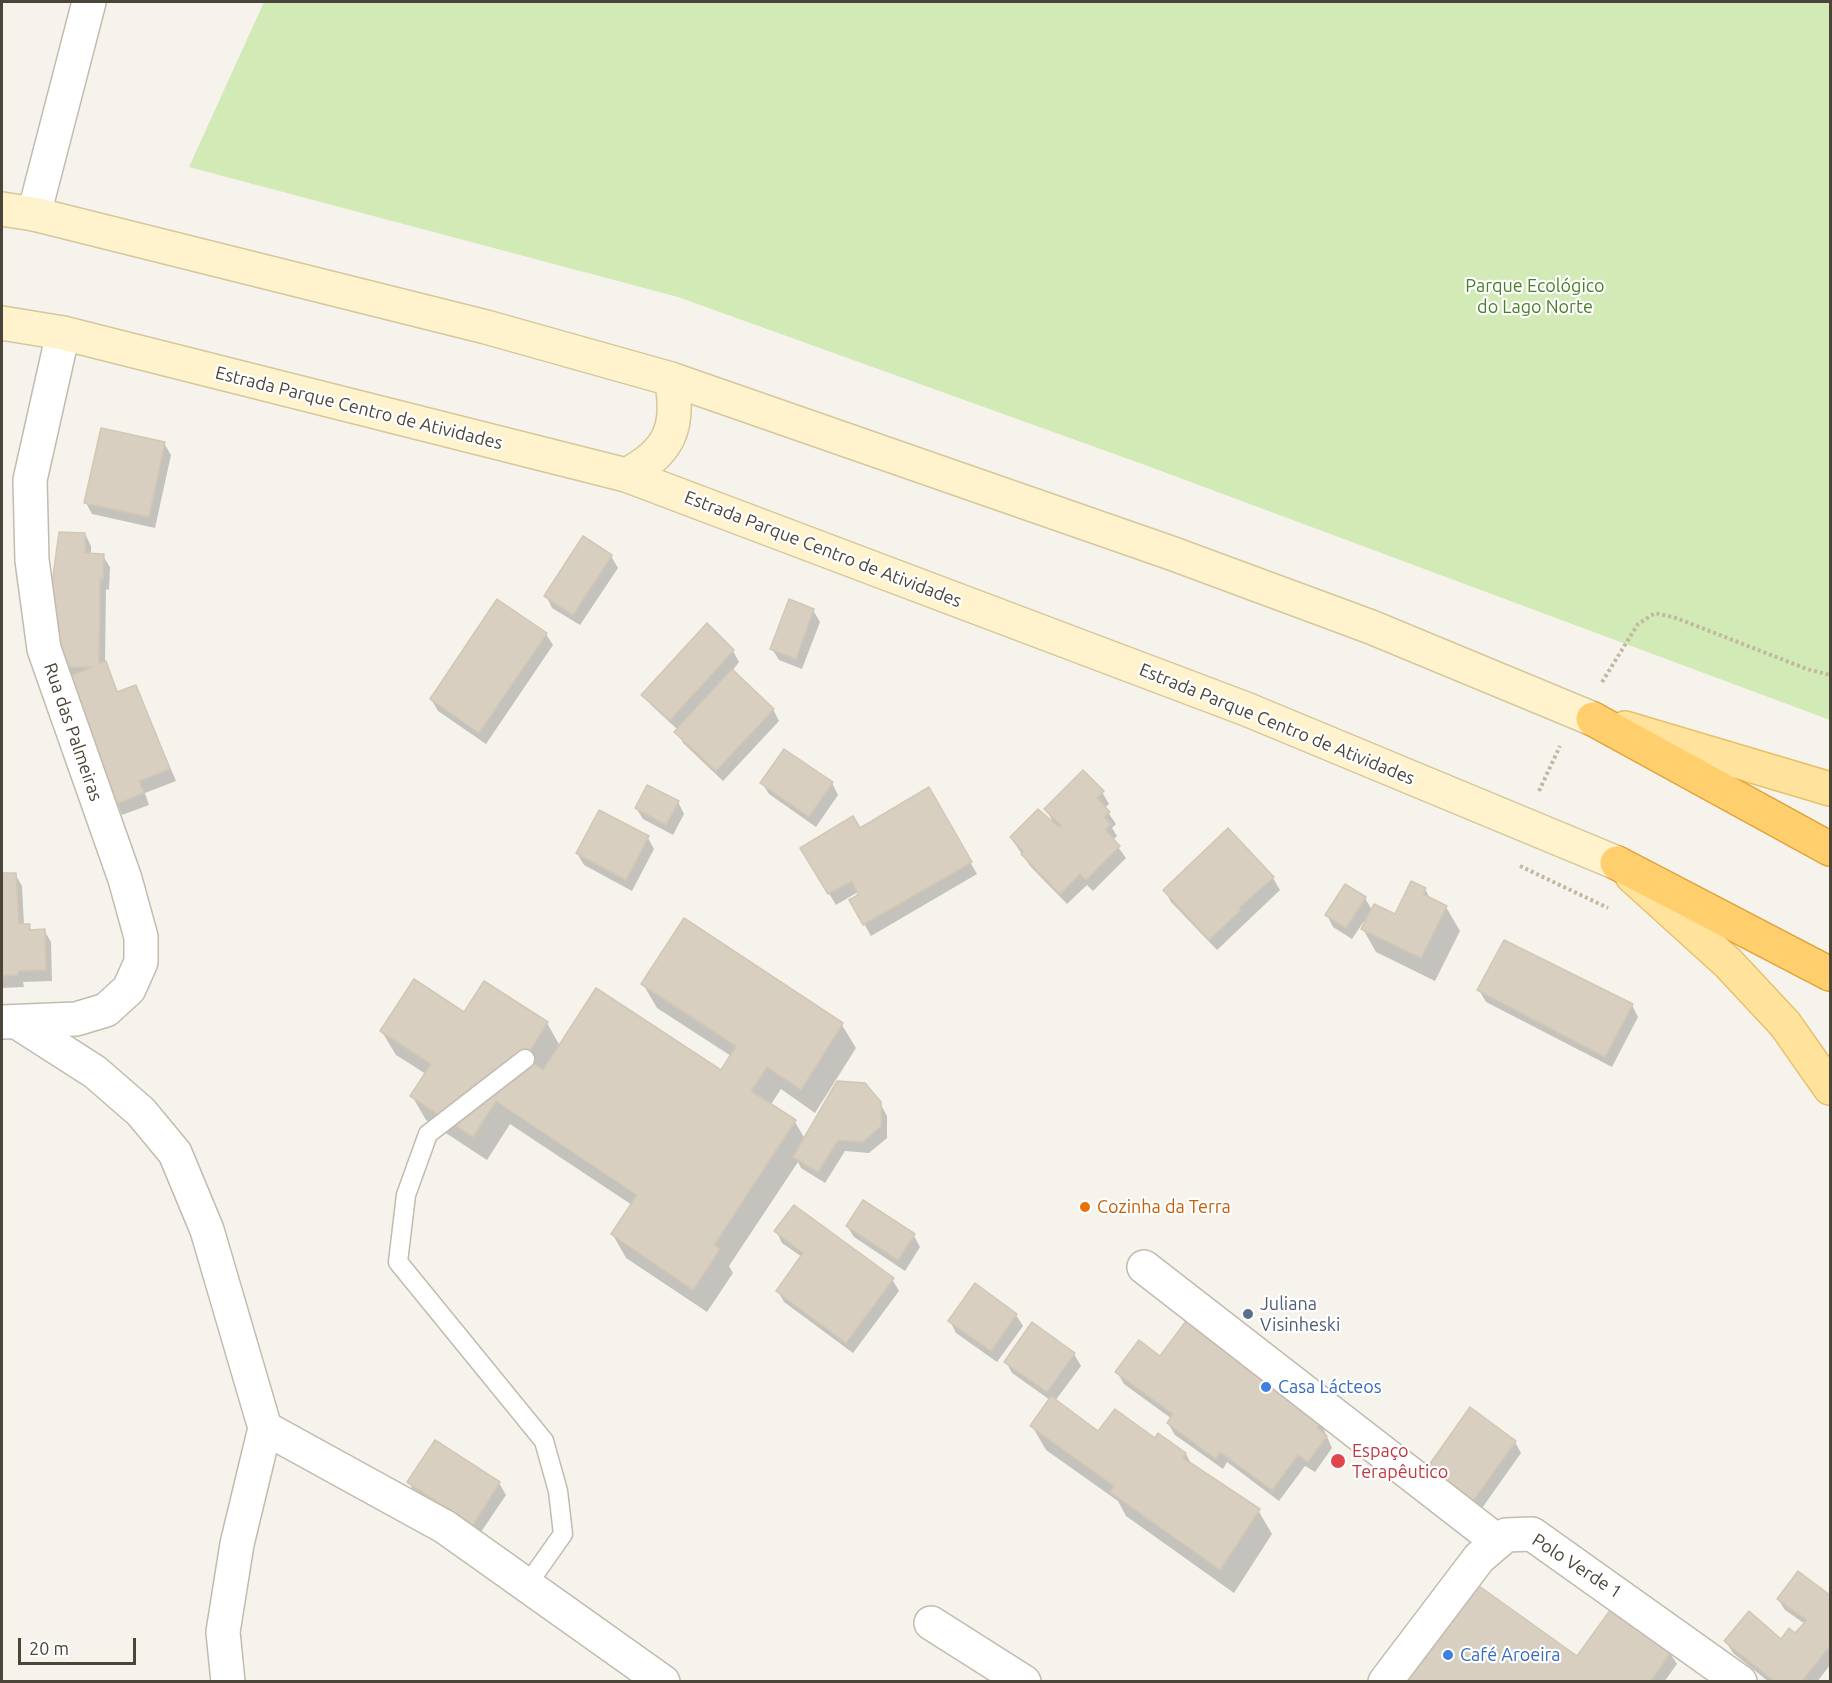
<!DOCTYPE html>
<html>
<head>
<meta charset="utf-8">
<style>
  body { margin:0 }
  #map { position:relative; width:1832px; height:1683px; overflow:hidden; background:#f6f3ec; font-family:Ubuntu,sans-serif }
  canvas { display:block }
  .frame { position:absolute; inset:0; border:3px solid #4b4439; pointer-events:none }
  .scale { position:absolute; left:18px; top:1638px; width:118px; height:27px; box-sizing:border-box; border:3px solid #4b4439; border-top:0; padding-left:8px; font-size:18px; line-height:21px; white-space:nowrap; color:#4b4439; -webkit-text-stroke:4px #fff; paint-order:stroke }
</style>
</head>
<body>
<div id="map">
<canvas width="1832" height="1683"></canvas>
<div class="frame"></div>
<div class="scale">20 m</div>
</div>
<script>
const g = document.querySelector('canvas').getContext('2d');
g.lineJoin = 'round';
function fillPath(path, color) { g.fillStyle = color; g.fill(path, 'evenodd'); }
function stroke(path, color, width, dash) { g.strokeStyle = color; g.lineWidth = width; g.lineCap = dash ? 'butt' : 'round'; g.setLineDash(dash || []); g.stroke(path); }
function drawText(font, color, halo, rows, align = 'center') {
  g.font = font + ' Ubuntu,sans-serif'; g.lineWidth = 4.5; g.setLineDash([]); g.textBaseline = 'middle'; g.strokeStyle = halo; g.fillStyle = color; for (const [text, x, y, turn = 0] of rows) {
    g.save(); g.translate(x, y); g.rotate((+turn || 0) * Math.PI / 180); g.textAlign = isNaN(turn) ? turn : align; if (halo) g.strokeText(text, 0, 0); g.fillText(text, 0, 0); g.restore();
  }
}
fillPath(new Path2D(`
  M264,2H1830V720L1145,465L678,297L189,167Z`), '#d2eab5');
fillPath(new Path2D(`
  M164,443L171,455L155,528L92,514L86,503Z
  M85,534L91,546V555L103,556L110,567L109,590L106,589L105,663L119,694L136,687L176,781L145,793L149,805L122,815L59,666Z
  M611,556L618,568L580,625L552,608L546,596Z
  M813,610L820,622L802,669L779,660L772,649Z
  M546,634L553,645L486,744L438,711L431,699Z
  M733,651L739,662L732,671L773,709L779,721L723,781L683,743L678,730L651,705L644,694Z
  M762,783H832L838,795L816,827L769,794Z
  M928,789L977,874L871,936L851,901L860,896L858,892L836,905L802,849L860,830Z
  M1102,792L1109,804L1105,808L1116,824L1112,828L1117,836L1113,840L1126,858L1093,891L1087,885L1067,904L1030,866L1011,838L1055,826L1046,809Z
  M678,802L684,814L673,835L643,819L636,808Z
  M1228,830L1273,878L1280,890L1217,950L1171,902L1165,890Z
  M648,838L654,849L632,891L584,865L577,853Z
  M15,874L22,886L24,925H29L32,931L44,930L51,942L52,981L23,982L24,987L2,988V875Z
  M1425,889L1431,900L1446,907L1460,931L1435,981L1376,952L1363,929L1366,923L1364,921L1352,939L1333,927L1327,915L1365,898L1372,910L1395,916Z
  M643,984L842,1025L856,1048L815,1113L781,1089L770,1106L795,1122L805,1139L880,1103L887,1116V1138L869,1153L845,1151L825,1183L801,1168L798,1162L729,1266L733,1273L707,1312L626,1258L613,1235L632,1205L510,1124L487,1160L426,1120L412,1096L426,1074L396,1055L382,1032L465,1014L547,1023L560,1046L721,1072L731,1056L657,1008Z
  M1479,990L1632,1005L1638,1017L1612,1067L1486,1002Z
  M847,1226L914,1236L920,1247L905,1271L854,1237Z
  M776,1231L892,1279L899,1291L853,1353L784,1302L778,1291L802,1257L782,1243Z
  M1016,1315L1023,1326L997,1362L956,1333L950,1321Z
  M1074,1354L1081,1366L1055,1401L1098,1433L1156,1440L1159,1435L1186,1454L1193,1467L1258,1510L1272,1534L1234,1593L1126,1516L1118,1501L1046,1450L1032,1426L1050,1400L1012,1373L1006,1362Z
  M1117,1372L1321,1423L1332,1448L1315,1472L1305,1466L1279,1501L1227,1462L1223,1469L1175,1435L1168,1423L1172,1419L1124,1384Z
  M1515,1442L1521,1453L1480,1511L1436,1479Z
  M409,1482L499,1483L506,1495L479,1535L415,1494Z
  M1798,1573L1830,1597V1665L1817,1682H1769L1733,1653L1726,1642L1781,1641L1796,1635L1805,1624L1785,1610L1778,1599Z
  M1670,1653L1677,1664L1664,1682H1402L1578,1658Z`), '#0003');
const building = new Path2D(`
  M101,428L165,442L149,517L84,503Z
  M59,532L85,533V553L104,554L103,579L100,578L99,664L106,661L117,692L136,685L170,769L139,781L144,793L114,805L63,679L92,667H58L51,650L53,576Z
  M583,536L612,555L573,615L544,596Z
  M497,599L547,633L479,733L430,699Z
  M789,599L814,609L796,659L770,649Z
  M707,623L734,650L670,720L641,695Z
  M732,669L774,709L716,771L674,732Z
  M784,749L833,782L809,817L760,783Z
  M1083,770L1104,791L1097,798L1110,812L1104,817L1111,824L1105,830L1120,846L1086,880L1080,874L1060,894L1021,854L1024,852L1010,837L1038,809L1059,827L1061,825L1044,809Z
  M647,785L679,801L666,825L635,808Z
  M929,787L972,862L863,925L849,900L858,895L852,881L828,894L800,848L853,816L860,828Z
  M599,810L649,836L626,880L576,853Z
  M1228,828L1274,877L1239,908L1241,910L1209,940L1163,890Z
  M2,873H16L19,924H30L29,930L45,929L46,970L18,971V975L2,976Z
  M1411,881L1426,888L1423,894L1447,906L1421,958L1361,929L1374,904L1395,914Z
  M1345,884L1366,897L1346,928L1325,915Z
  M684,918L843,1023L801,1090L767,1067L751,1091L796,1120L714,1245L720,1249L693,1290L611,1234L637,1195L496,1101L473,1137L410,1096L431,1064L380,1031L414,979L464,1012L484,981L548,1022L525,1058L543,1070L596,988L721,1070L736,1046L641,984Z
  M1504,940L1633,1004L1605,1057L1477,990Z
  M837,1081L865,1083L881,1102V1126L863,1142L838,1140L818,1172L793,1157Z
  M863,1200L915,1234L898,1260L846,1226Z
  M794,1205L894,1278L846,1343L776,1291L803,1253L774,1231Z
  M975,1283L1017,1314L991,1351L948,1321Z
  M1186,1321L1322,1422L1317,1428L1327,1436L1308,1462L1298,1455L1272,1490L1220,1452L1216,1459L1167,1423L1173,1414L1115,1372L1139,1340L1160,1356Z
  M1032,1322L1075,1353L1047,1392L1004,1362Z
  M1051,1396L1098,1431L1115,1409L1155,1438L1158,1433L1186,1453L1183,1458L1260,1509L1220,1570L1110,1492L1114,1486L1030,1426Z
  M1470,1407L1516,1441L1473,1501L1427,1468Z
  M435,1440L500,1482L473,1525L407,1482Z
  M1798,1571L1830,1595V1646L1801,1682H1775L1724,1641L1749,1611L1781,1639L1789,1628L1795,1633L1807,1620L1777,1599Z
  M1475,1583L1577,1656L1611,1609L1671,1652L1650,1682H1400Z`);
fillPath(building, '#d8cfc1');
stroke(building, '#d3c7b4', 1.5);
const lane = new Path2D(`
  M525,1059L428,1134L406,1195L398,1262L544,1441L558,1491L563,1534L527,1585`);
const street = new Path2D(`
  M34,214L89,2
  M2,1022L76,1019L106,1010L129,989L141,962V937L125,879L44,649L32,560L30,480L63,333
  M17,1022L95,1072L141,1112L175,1153L207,1230L265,1428L237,1544L223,1632L228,1682
  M1144,1267L1497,1541
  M265,1428L445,1527L663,1682
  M931,1623L1024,1682
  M1385,1682L1479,1558L1506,1535L1532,1534L1740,1682`);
const secondary = new Path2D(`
  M2,209L34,214L486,327L671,379L1171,553L1371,627L1593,719
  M2,323L63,333L626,475L1246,709L1617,863
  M626,475C669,453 681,427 671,379`);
const primary = new Path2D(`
  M1625,728L1830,789
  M1632,876L1728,963L1785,1024L1830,1088`);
const highway = new Path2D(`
  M1593,719L1830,849
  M1617,863L1830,974`);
stroke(lane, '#c2bbae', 21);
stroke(street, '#c2bbae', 36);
stroke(secondary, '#d6c79b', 36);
stroke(primary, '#e6c16a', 36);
stroke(highway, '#e0a43c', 36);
stroke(new Path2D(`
  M1602,682L1638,624L1655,613L1676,618L1807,669L1830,675
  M1539,791L1560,746
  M1520,866L1608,908`), '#c4b79f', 4, [3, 3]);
stroke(lane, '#fff', 18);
stroke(street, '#fff', 33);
stroke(secondary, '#fff3cd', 33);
stroke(primary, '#ffe39c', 33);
stroke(highway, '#ffcf6e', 33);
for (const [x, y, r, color] of [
  [1085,1207,6,"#e8710a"],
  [1248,1314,6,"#5c6f8a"],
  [1266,1387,6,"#3f7fe0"],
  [1338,1461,8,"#e0444e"],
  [1448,1655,6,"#3f7fe0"]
]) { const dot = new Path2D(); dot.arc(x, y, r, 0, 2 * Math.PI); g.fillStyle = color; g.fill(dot); stroke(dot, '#fff', 2); }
drawText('18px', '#4a7f2a', '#fff', [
  ["Parque Ecológico",1535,286],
  ["do Lago Norte",1535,307]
]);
drawText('18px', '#4b4439', '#fff', [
  ["Estrada Parque Centro de Atividades",359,408,14],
  ["Estrada Parque Centro de Atividades",823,549,21],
  ["Estrada Parque Centro de Atividades",1277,724,22],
  ["Rua das Palmeiras",73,732,71],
  ["Polo Verde 1",1577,1566,33]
]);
drawText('18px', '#c56008', '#fff', [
  ["Cozinha da Terra",1097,1207]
], 'left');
drawText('18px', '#4e5e75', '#fff', [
  ["Juliana",1260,1304],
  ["Visinheski",1260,1325]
], 'left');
drawText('18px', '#366cbe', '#fff', [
  ["Casa Lácteos",1278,1387],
  ["Café Aroeira",1460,1655]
], 'left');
drawText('18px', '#be3a42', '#fff', [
  ["Espaço",1352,1451],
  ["Terapêutico",1352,1472]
], 'left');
</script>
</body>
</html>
